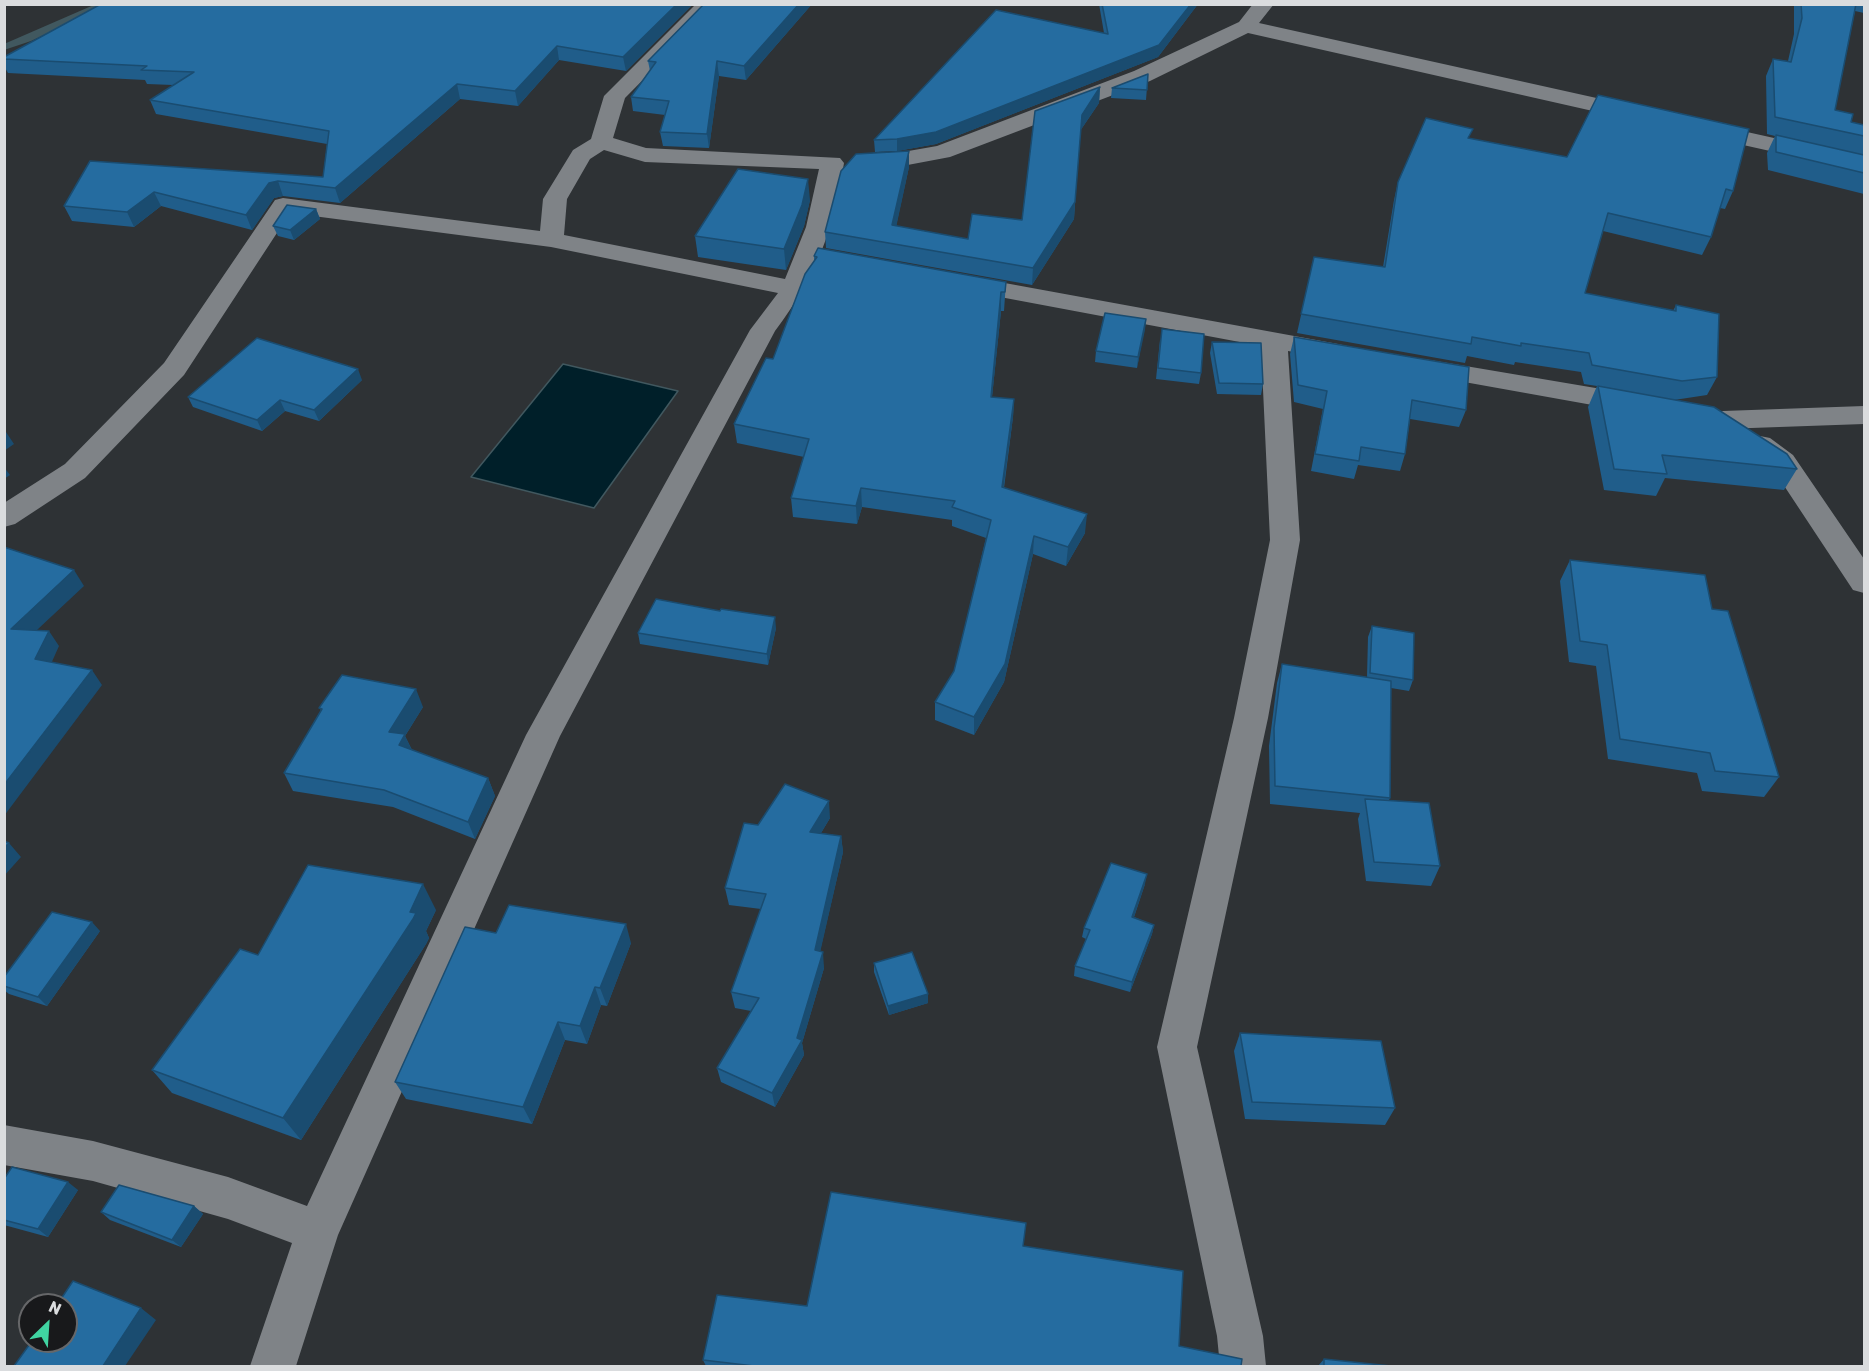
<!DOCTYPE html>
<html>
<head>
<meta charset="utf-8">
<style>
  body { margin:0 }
  #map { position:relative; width:1869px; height:1371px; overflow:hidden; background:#2e3235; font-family:Rubik,sans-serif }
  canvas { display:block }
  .frame { position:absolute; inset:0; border:6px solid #dadcde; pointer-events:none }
  .north { position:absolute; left:18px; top:1293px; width:60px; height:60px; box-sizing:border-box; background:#18191b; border:2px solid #666769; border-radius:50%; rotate:25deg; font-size:16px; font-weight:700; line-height:24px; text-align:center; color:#dadcde }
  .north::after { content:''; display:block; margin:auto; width:21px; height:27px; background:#40d4a2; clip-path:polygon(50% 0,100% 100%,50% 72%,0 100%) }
</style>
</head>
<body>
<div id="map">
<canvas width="1869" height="1371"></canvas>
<div class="frame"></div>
<div class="north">N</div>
</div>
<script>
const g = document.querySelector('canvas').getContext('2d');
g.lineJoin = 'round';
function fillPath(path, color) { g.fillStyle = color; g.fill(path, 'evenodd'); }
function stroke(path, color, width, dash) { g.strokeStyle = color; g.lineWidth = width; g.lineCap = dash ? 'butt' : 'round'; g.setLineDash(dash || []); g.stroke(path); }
const water = new Path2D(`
  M563,364L678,391L594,508L471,477Z`);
fillPath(water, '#001f29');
stroke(water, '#41585f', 1.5);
fillPath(new Path2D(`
  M96,4H109L31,41L4,50V44Z`), '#41585f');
fillPath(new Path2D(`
  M696,4H718L625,98L613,138L646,148L840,158L844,163C833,232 817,275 775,331L560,736L338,1235L296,1366H250L292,1243L228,1219L93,1181L4,1165V1125L93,1141L228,1177L307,1206L526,735L750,330L778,293L551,247L290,213L184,375L85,478L15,524L4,527V503L65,464L164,363L275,200L283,198L540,231L543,199L573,150L591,139L604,96ZM604,150L645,162L819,169L806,227L785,279L564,235L567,199L590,159Z
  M1253,4H1274L1259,23L1637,107L1645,109L1648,114L1645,119L1637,121L1248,33L1150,81L950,157L897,167L863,168L855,166L851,161L855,156L897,153L937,146L1134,71L1239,22Z
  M1702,122L1864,158V172L1694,134L1691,129L1694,124Z
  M961,275L1338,344L1347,346L1351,352L1347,358L1338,360L1288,351L1300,540L1268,718L1197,1047L1263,1336L1266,1366H1220L1217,1336L1157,1047L1234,718L1270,540L1261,346L952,288L948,283L952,278Z
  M1424,359L1637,395L1647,398L1651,404L1647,410L1637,413L1414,373L1411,367L1414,361Z
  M1864,406V424L1723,429L1713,426L1709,420L1713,414L1723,411Z
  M1760,436L1770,438L1793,455L1864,559V593L1853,590L1773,469L1750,452L1746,445L1750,438Z`), '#7f8387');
fillPath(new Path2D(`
  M101,4H693L626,71L559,60L518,106L460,99L340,203L283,196L274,198L252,230L161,206L134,227L72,221L64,206L90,161L323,177L327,144L156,114L150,100L173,85L147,84L145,80L8,73L4,66V57Z
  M704,4H812L746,80L719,76L709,148L663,146L660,132L665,115L633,111L631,97L650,71L648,61Z
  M1099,4H1198L1158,57L936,144L897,151L875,152L874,140L1104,33Z
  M1794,4H1864V13L1855,11L1835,110L1851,122L1864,125V194L1768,170L1767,153L1775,136L1767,134L1766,76L1773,59L1788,61L1794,34Z
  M1148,74L1146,100L1111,98L1112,88Z
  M1100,87L1099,103L1080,131L1074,219L1032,285L826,248L825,232L909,151V167L896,226L968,239L1022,220Z
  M1470,139L1733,191L1725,209L1720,208L1711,237L1702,255L1603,231L1585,293L1673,311L1676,305L1717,377L1707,395L1674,400L1797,469L1784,490L1665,478L1656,496L1604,490L1588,407L1597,386L1584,384L1581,372L1515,362L1514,365L1467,356L1465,363L1297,333L1314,257L1383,267L1394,200L1398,182Z
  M810,200L804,226L786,270L698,257L695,236Z
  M316,209L320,219L294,240L278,236L273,226Z
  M814,256L1006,282L1004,311H1001L992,397L1014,399L1013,417L1004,488L1085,533L1066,566L1033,554L1004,682L974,735L935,720V702L954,671L986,538L952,526V520L862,507L857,524L793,517L791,498L804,457L737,443L734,424L773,359L814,261Z
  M1146,319L1137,368L1095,362L1096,351Z
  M1294,337L1466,410L1459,427L1410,419L1405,454L1400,471L1358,465L1354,479L1311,471L1323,409L1294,402L1290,354Z
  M1160,340L1201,373L1199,384L1156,379Z
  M1212,342L1263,384L1261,395L1217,394L1210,353Z
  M362,380L319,421L285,411L262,431L193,407L188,397Z
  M1570,560L1712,609L1779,777L1764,797L1702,791L1697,773L1608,759L1596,666L1569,662L1560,581Z
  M1372,626L1413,680L1409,691L1391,688L1390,798L1389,800L1440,866L1431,886L1366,881L1358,819L1360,813L1270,804L1269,746L1277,683L1282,664L1367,677L1368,637Z
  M776,628L768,665L640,644L638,633Z
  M423,707L405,736L412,750L488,778L495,796L475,839L393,807L293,791L284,773L321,710L319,708Z
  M830,818L821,833L841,836L843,852L820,951L824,968L802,1043L804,1055L775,1107L721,1082L717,1068L751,1011L735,1008L731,992L761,909L729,905L725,888L758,825Z
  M1145,884L1134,917L1154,925L1152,934L1130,992L1074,976L1075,966L1086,939L1082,937L1084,928Z
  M436,910L426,931L429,938L426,944L301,1140L172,1093L152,1070Z
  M100,931L47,1006L9,994L4,990V977Z
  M496,933L631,943L607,1006L601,1005L587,1044L565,1040L532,1124L406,1099L395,1082Z
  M874,963L928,1003L889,1015L874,972Z
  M1240,1033L1395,1108L1385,1125L1245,1119L1234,1051Z
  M4,1179L78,1190L48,1237L4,1225Z
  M194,1206L203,1214L181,1247L110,1220L101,1212Z
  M1023,1246L1179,1346L1241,1366H706L703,1360L807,1306Z
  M1324,1359L1391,1366H1318Z`), '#205d8a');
fillPath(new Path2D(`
  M677,4H693L626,71L623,57Z
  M799,4H812L746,80L744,66Z
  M1191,4H1198L1158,57L936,144L897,151V139Z
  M557,46L559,60L518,106L515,91Z
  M717,61L719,76L709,148L707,134Z
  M457,84L460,99L340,203L335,188Z
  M1100,87L1099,103L1080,131L1082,115Z
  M909,151V167L893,242L892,225Z
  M808,179L810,200L804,226L786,270L784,249Z
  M278,181L283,196L274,198L252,230L246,215L269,183Z
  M154,192L161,206L134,227L127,212Z
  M1075,202L1074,219L1032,285L1033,268Z
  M316,209L320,219L294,240L290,230Z
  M1001,292V311L990,416L991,397Z
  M1146,319L1145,330L1137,368L1138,357Z
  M358,369L362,380L319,421L314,410Z
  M1014,399L1013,417L1001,506L1002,487Z
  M280,400L285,411L262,431L257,420Z
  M4,429L14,444L4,451Z
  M4,467L10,475L4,479Z
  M861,488L862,507L857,524L856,506Z
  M1087,514L1085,533L1066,566L1068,547Z
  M1034,536L1033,554L1004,682L974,735V717Z
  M74,570L84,586L22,644L11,629Z
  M775,617L776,628L768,665L767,654Z
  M49,631L59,646L46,675L35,659Z
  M92,670L102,685L4,816V785Z
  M416,689L423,707L405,736L413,752L397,750L389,732Z
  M488,778L495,796L475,839L468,822Z
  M829,801L830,818L812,848L810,832Z
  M841,836L843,852L817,966L815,950Z
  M9,843L21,857L4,876V848Z
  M1147,874L1145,884L1131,926L1132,917Z
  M423,884L436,910L426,931L429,938L426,944L301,1140L283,1118L410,912Z
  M92,922L100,931L47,1006L38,997Z
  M626,924L631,943L607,1006L600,988Z
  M1154,925L1152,934L1130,992L1132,982Z
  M823,952L824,968L802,1043L804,1055L775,1107L772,1093L797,1038Z
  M595,987L601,1005L587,1044L580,1026Z
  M928,994V1003L889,1015L888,1006Z
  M558,1022L565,1040L532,1124L523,1107Z
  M68,1182L78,1190L48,1237L38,1229Z
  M194,1206L203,1214L181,1247L172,1240Z
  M141,1308L156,1320L125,1366H103Z`), '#1a4c70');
const building = new Path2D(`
  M101,4H677L623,57L557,46L515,91L457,84L335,188L278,181L269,183L246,215L154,192L127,212L64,206L90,161L323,177L329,131L150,100L194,72L141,70L147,66L4,59V57Z
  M704,4H799L744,66L717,61L707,134L660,132L669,101L631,97L656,62L648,61Z
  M1102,4H1191L1159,45L936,132L897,139L874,140L996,10L1108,34Z
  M1801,4H1856L1835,110L1853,114L1851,122L1864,125V136L1775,117L1773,59L1791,62L1802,18Z
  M1148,74L1147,90L1112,88Z
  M1100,87L1082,115L1075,202L1033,268L825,232L841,171L856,154L909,151L892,225L968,239L972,214L1022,220L1035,111Z
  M1598,95L1749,129L1733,191L1726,189L1711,237L1608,213L1585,293L1676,311V305L1719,314L1717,377L1682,381L1592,365L1589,353L1521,343V346L1472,337L1471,344L1301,314L1314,257L1385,267L1398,182L1426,118L1473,129L1468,138L1567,157Z
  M1776,135L1864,155V173L1776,152Z
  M738,169L808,179L802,205L784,249L695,236Z
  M287,205L316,209L290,230L273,226Z
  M818,248L1006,282L1005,292H1001L991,397L1014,399L1002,487L1087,514L1068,547L1034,536L1005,664L974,717L935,702L954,671L991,520L952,507L955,501L861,488L856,506L791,498L809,439L734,424L766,358L773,359L805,274L817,257L814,256Z
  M1105,313L1146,319L1138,357L1096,351Z
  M1162,329L1204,334L1201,373L1158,368Z
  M1294,337L1469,367L1466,410L1412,400L1405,454L1361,447L1359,461L1315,454L1327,391L1298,385Z
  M257,338L358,369L314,410L280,400L257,420L188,397Z
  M1212,342L1261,343L1263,384L1219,383Z
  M1598,386L1714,407L1787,454L1797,469L1662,455L1667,474L1614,469Z
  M4,547L74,570L11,629L49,631L35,659L92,670L4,785Z
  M1570,560L1705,575L1712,609L1728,611L1779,777L1715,771L1710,753L1620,739L1607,645L1580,641Z
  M656,599L720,611L721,609L775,617L767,654L638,633Z
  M1372,626L1414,633L1413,680L1370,673Z
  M1282,664L1391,681L1390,798L1275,786L1274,728Z
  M342,675L416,689L389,732L405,734L399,745L488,778L468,822L384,790L284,773L322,709L319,708Z
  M785,784L829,801L810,832L841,836L815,950L823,952L797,1038L802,1040L772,1093L717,1068L759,998L731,992L766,894L725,888L744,823L758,825Z
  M1365,799L1429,803L1440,866L1374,862Z
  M4,841L9,843L4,848Z
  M1111,863L1147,874L1132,917L1154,925L1132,982L1075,966L1090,930L1084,928Z
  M308,865L423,884L410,912L416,913L413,919L283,1118L152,1070L240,949L258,955Z
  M509,905L626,924L600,988L595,987L580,1026L558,1022L523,1107L395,1082L465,927L496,933Z
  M52,912L92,922L38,997L4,986V977Z
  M912,952L928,994L888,1006L874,963Z
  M1240,1033L1381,1041L1395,1108L1252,1102Z
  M12,1167L68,1182L38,1229L4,1220V1179Z
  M119,1185L194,1206L172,1240L101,1212Z
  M831,1192L1026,1223L1023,1246L1183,1271L1179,1346L1242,1359L1241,1366H754L703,1360L717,1295L807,1306Z
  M73,1281L141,1308L103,1366H14L32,1341H66V1305H57Z
  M1324,1359L1391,1366H1324Z`);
fillPath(building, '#256ca0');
stroke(building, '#1a4c70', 1.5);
</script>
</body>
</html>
